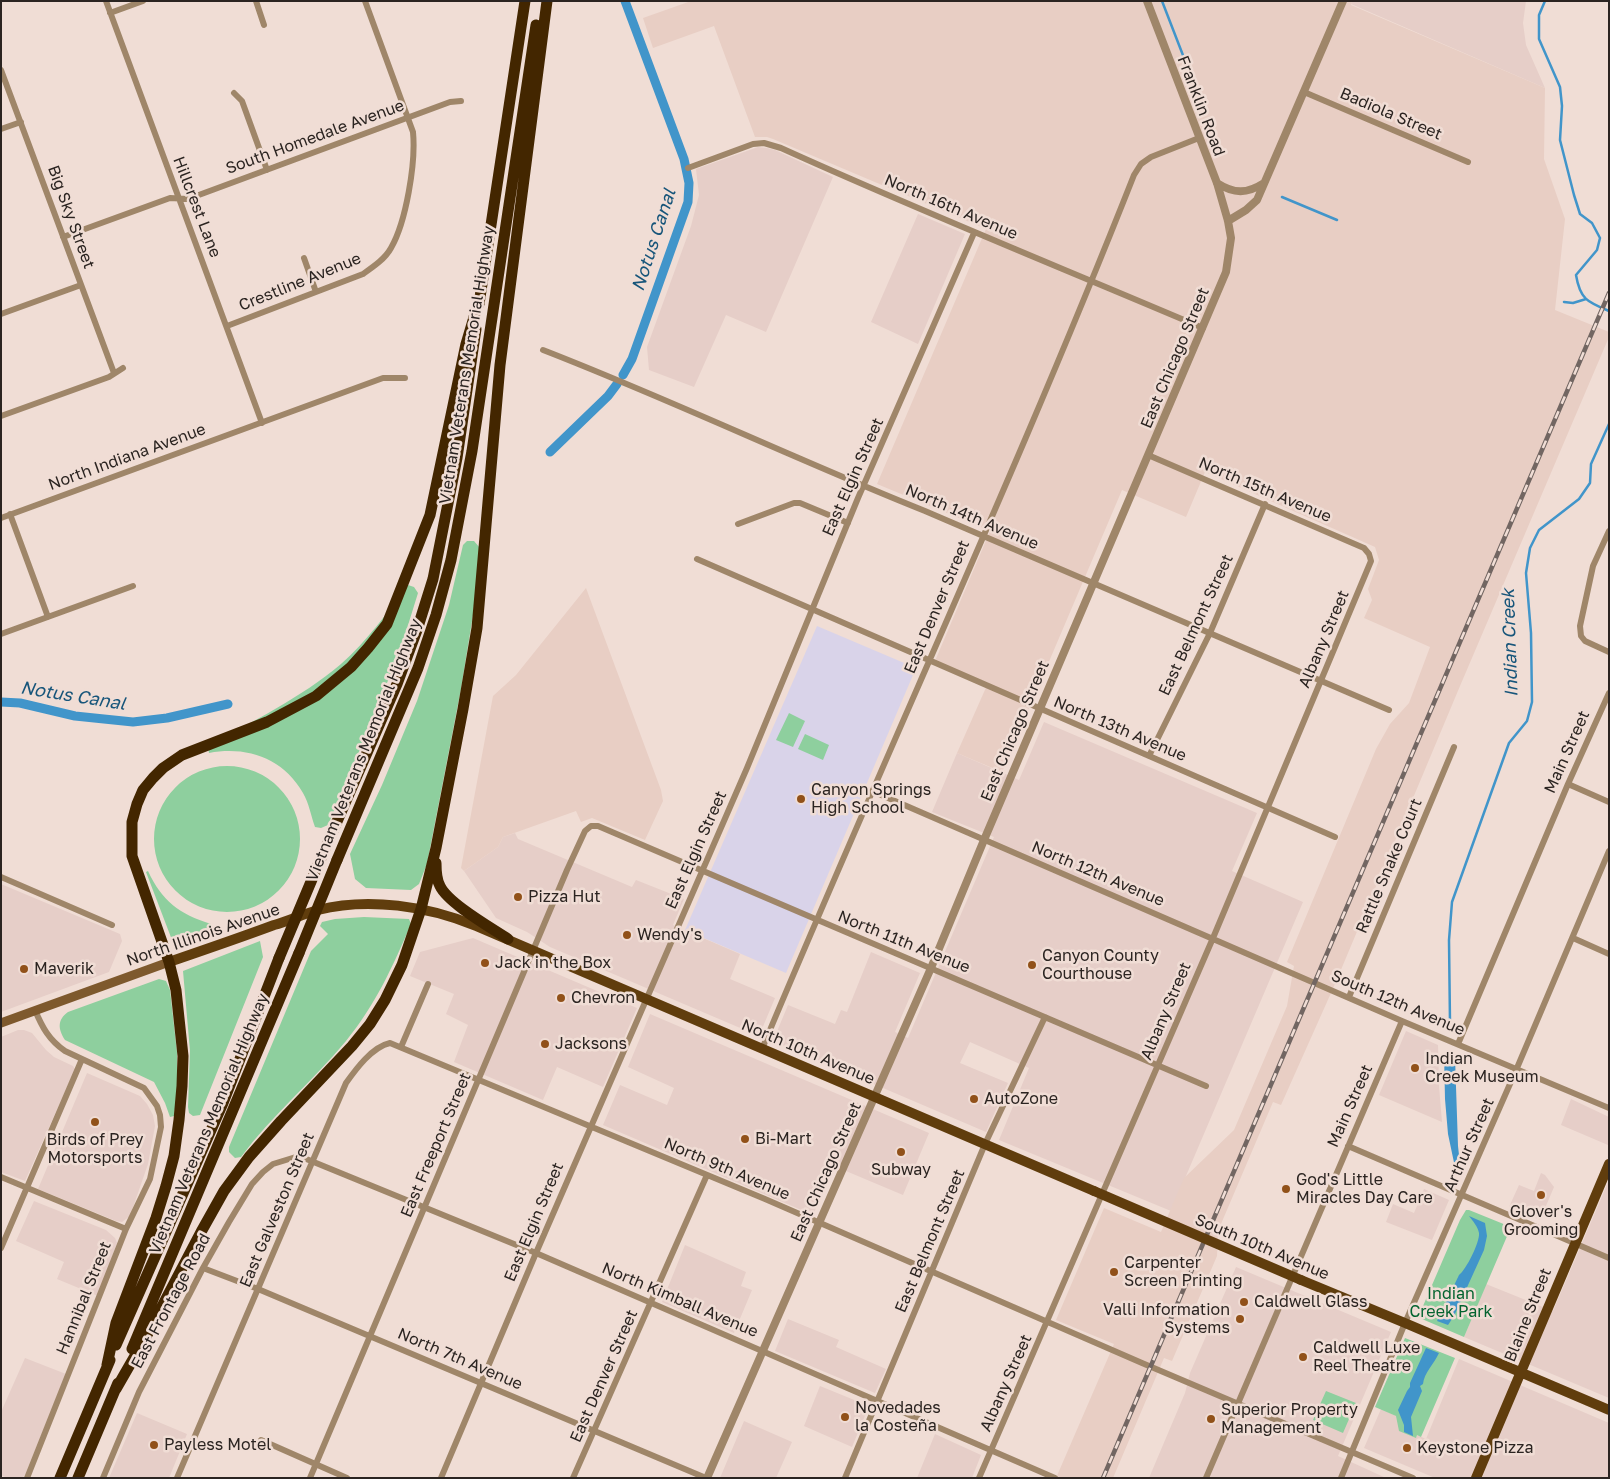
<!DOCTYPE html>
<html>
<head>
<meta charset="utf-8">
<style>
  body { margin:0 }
  #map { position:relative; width:1610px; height:1479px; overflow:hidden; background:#f0ddd5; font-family:"Golos Text",sans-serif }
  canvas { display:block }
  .frame { position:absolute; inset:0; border:2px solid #2b2421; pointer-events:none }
</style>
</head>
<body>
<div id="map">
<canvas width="1610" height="1479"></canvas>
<div class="frame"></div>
</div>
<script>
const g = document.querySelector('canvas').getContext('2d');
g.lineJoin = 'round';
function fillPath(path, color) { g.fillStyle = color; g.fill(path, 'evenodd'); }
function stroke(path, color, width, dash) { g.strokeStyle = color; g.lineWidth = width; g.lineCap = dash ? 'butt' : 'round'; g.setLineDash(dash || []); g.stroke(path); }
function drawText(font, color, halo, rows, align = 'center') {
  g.font = font + ' "Golos Text",sans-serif'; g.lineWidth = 5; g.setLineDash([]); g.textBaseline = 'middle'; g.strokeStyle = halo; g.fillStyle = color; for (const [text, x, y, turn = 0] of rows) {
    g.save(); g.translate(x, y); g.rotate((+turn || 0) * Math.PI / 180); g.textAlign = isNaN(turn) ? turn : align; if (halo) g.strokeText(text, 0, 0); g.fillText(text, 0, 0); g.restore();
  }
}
fillPath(new Path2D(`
  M1352,1H1526L1523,23L1526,45L1545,88L1351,4Z
  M758,147L767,148L775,150L833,177L766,332L726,315L694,387L649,370L647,347L691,226L699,195L696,169Z
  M918,214L965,234L918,344L871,322Z
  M1044,722L1257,813L1232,871L1303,902L1171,1211L999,1140L1029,1068L970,1042L960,1063L1008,1083L986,1132L773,1041L788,1005L835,1024L841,1010L847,1012L871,952L920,973L895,1032L908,1038L994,837L932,812L957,753L1019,780Z
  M515,833L518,839L632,887L636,880L684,899L673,925L740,954L730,979L775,998L759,1036L550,947L527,932L496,918L464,871L498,847L503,837Z
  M1,884L120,934L122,941L109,972L1,1012Z
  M473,938L637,1008L603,1087L557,1067L543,1100L454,1062L468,1025L446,1014L454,994L410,976L420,952Z
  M650,1014L929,1133L903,1195L834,1166L813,1215L603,1125L620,1085L667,1105L674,1088L628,1067Z
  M18,1030H24L32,1033L46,1050L54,1057L73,1066L75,1069L25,1181L1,1172V1037Z
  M1406,1031L1438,1045L1439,1086L1442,1122L1379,1095Z
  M87,1073L140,1096L147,1104L153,1115L155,1126L148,1164L130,1216L122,1222L116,1221L38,1189Z
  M1571,1099L1609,1117L1608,1145L1561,1125Z
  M1541,1173L1545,1175L1554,1187L1540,1220L1509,1207L1519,1185L1534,1191Z
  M1609,1180V1398L1464,1337L1486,1284L1553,1311Z
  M1424,1189L1449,1200L1432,1240L1386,1222L1393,1204L1414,1213Z
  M34,1201L106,1230L115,1238L117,1243L98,1296L57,1279L64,1262L16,1241Z
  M685,1245L746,1272L741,1286L752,1290L734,1333L662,1302Z
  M1236,1267L1391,1332L1338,1456L1386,1478H1149L1185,1393L1190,1373Z
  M788,1319L839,1340L836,1347L886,1369L875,1393L775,1351Z
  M25,1358L66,1374L25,1475L22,1478H7L1,1475V1412Z
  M1459,1359L1609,1423V1478H1435L1364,1448L1381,1409L1396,1416L1416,1437L1417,1435L1426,1439Z
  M820,1386L869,1406L852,1447L804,1426Z
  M137,1413L187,1434L169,1478H109Z
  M744,1421L792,1442L776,1478H720Z
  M935,1434L981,1455L972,1478H917Z`), '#e6cec8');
fillPath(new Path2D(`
  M691,1H1352L1351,5L1545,88L1544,159L1565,219L1555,310L1609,332V337L1460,686L1335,984L1281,1105L1273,1102L1218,1231L1217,1256L1172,1361L1164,1358L1113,1478H1056L1114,1344L1056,1320L1104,1208L1161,1232L1184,1178L1234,1130L1287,1006L1294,966L1287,962L1376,749L1390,724L1409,703L1430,647L1364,618L1372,600L1368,589L1379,560L1375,547L1205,472L1186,517L1122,490L1002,772L957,753L988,683L935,661L990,531L877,484L986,229L773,139L767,137H755L714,26L653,48L643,18Z
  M586,588L661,790L663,801L645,840L592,818L581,822L576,811L503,837L498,847L464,871L461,868L493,696L516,675Z`), '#e8cec4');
fillPath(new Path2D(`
  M817,626L916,668L786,973L685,930Z`), '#d9d3e9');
fillPath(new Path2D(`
  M467,541H474L480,548L473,615L461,689L427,864L419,884L411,890L366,888L355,879L350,854L382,785L417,701L449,605L463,545Z
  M408,585L414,587L418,593L400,651L361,747L328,825L321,828L315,827C311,816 309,803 303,793C283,758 247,746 209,753L208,747C252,721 301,698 341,664C367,641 387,613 408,585Z
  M789,713L805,721L793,747L776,740Z
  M805,734L829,745L823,760L798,749Z
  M154 839a73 73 0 1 1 146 0a73 73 0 1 1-146 0Z
  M148,871C162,901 179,914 211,924L210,928L176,942L172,940L146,872Z
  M364,917L409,919L411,924C392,968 376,1004 346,1041C313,1081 272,1115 241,1157L235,1158L229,1152V1147L311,951L328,934L320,926L322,922L335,919Z
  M260,941L263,957L200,1115L193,1116L189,1113L188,1107L190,1051L183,971Z
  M159,979L166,981L170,990L177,1052V1094L174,1116L170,1117L165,1103L154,1082L65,1040C58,1029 57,1020 68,1012Z
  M1466,1210H1469L1511,1227L1464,1337L1422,1319L1420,1313L1460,1220Z
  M1405,1338L1455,1358L1421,1437L1417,1435L1416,1438L1399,1431L1396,1416L1375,1407Z
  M1326,1391L1356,1403L1343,1433L1313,1420Z`), '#8ecf9e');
fillPath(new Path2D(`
  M1444,1053L1455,1057L1458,1146L1459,1155L1461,1158L1456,1172L1448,1134L1445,1099Z
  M1469,1216L1485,1223L1487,1236L1484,1250L1454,1316L1448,1325L1437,1321L1459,1275C1466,1270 1480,1242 1479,1233C1478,1227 1473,1221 1469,1216Z
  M1426,1348L1439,1353C1434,1364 1424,1373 1423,1384L1420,1386L1422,1391L1411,1417L1413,1436L1404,1432V1425L1398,1410L1407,1391L1410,1387V1383Z`), '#4195ca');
stroke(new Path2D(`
  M1162,1L1191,76
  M1545,1L1539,15V39L1560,87L1562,106L1560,140L1574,195L1580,214L1592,223L1600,238L1597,250L1576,275C1580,299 1587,302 1609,311
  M1282,197L1337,220
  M1564,302L1573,303L1586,299
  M1450,1023L1449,940L1452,902L1509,743L1527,721L1532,702L1531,633L1526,573L1530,548L1539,530L1579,499L1590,483L1591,464L1609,424`), '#4195ca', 2.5);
stroke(new Path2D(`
  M623,375L632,359L688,202L689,183L684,159L625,1
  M550,452L608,396L617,384
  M1,702L20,703L75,716L133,722L167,718L228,704`), '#4195ca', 9);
stroke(new Path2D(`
  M106,1L262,423
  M256,1L264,25
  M110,13L143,1
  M1,70L114,373
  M1304,92L1468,162
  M234,93L242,101L267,170
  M1,129L21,122
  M688,168L753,144L764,143L781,148C920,211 1062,268 1203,328
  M63,237L170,198L188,199L450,102L461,101
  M304,258L316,292
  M1,314L81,285
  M227,326L363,274C373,267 385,259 391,248C406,222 416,163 413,132L365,1
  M543,350C672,400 797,460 925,511L1389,710
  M1,416L109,377L123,368
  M10,514L48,617
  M1,518L383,378H405
  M738,524L794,503H800L848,523
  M1609,531L1593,566L1580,626L1581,636L1585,641L1609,652
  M697,559L1335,837
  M1,634L133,586
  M1149,756L1210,633L1265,504
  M1568,784L1609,802
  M872,791L1402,1021L1609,1108
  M1,877L112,925
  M1573,938L1609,954
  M1349,997L1454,747
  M1458,1044L1568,784L1609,693
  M401,1047L428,984
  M762,1049C884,757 1018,469 1134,175L1141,164L1151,157L1199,138
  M1348,1146L1609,1258
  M1,1177L126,1229
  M1,1248L82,1059
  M203,1268L258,1289L706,1478
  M261,1440L347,1478
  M27,1478L126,1229L150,1179L161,1127L160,1115L157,1106L144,1088L65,1051C49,1040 42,1027 35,1010
  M103,1478L139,1392L203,1268L229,1222L252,1184L263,1172L273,1164L299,1156L536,1253L1055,1478
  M177,1478L346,1083C356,1069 372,1047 390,1043L765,1199L1142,1363L1413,1478
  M310,1478L567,870L585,831L591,826H598L1206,1086
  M441,1478L536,1253L747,768L858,498L974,233
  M573,1478L707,1175
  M845,1478L985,1144L1045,1017
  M979,1478L1213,938L1371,561L1369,554L1364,548L1148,455
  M1206,1478L1402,1021
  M1341,1478L1405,1323L1517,1068L1609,851`), '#9f8669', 6);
stroke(new Path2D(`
  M1217,183C1234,194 1247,194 1264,183
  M1228,221L1246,210L1257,200L1343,1
  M707,1478L931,968L984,840L1226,272L1231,238L1228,221L1217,183L1147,1`), '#9f8669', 8);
stroke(new Path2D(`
  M1,1023L169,962`), '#7e592d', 9);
stroke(new Path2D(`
  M169,962C204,950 239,938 274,925C289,921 303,914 318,910C368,897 428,906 476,926L1094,1191
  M1301,1280L1405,1323L1609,1410
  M1476,1478L1609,1164`), '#603d0d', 10);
stroke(new Path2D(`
  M479,304L525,1
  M337,860L418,668L436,615L451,560L472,451L536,25
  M436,863C436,870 436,879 440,886C448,903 490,927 508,939
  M318,865L397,684L417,630L433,579L457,458L476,329
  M116,1345L223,1103L279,958
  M132,1349L299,953
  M107,1365L116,1323L156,1218L166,1186L174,1156L179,1120L182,1086L183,1056L176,990L169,962L132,856V822L137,804L143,790L153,778L163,768L182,755L267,722L316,696L351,667L368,648L387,624L430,515L466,344L480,297
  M116,1389L147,1335L201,1232L224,1191L249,1157L281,1121L352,1046L370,1024L385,1000L402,965L421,909L436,848L463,709L477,628L500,365L547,1
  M60,1478L110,1360
  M78,1478L118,1383`), '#432600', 11);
const rail = new Path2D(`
  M1103,1478L1609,293`);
stroke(rail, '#726662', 4.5);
stroke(rail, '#f0ddd5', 2.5, [8]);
stroke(new Path2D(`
  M1094,1191L1301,1280`), '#603d0d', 10);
stroke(new Path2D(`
  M299,953L337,860
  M279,958L318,865`), '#432600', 11);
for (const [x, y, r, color] of [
  [801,799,5,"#915119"],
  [518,897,5,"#915119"],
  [627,935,5,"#915119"],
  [485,963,5,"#915119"],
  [1032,965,5,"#915119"],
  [24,969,5,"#915119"],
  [561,998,5,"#915119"],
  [545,1044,5,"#915119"],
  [1415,1068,5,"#915119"],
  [974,1099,5,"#915119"],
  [95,1122,5,"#915119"],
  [745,1139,5,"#915119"],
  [901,1152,5,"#915119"],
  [1286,1189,5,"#915119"],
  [1541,1195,5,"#915119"],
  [1114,1272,5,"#915119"],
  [1244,1302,5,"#915119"],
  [1240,1319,5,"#915119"],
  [1303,1357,5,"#915119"],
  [845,1417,5,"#915119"],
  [1211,1419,5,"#915119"],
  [154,1445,5,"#915119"],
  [1407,1448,5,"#915119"]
]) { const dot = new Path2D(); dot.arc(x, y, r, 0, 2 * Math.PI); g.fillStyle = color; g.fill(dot); stroke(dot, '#f0ddd5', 2); }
drawText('16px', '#2b2421', '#f0ddd5', [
  ["Franklin Road",1201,106,69],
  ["Badiola Street",1391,114,23],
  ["South Homedale Avenue",315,137,-20],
  ["Hillcrest Lane",197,207,69],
  ["North 16th Avenue",951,207,23],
  ["Big Sky Street",71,217,70],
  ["Crestline Avenue",300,282,-22],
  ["East Chicago Street",1175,358,-67],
  ["Vietnam Veterans Memorial Highway",467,365,-81],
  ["North Indiana Avenue",127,457,-20],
  ["East Elgin Street",853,477,-66],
  ["North 15th Avenue",1265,490,23],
  ["North 14th Avenue",972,517,23],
  ["East Denver Street",937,607,-67],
  ["East Belmont Street",1196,625,-65],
  ["Albany Street",1324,639,-67],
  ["North 13th Avenue",1120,729,23],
  ["East Chicago Street",1015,731,-67],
  ["Vietnam Veterans Memorial Highway",364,750,-68],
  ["Main Street",1567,752,-66],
  ["East Elgin Street",696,850,-66],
  ["Rattle Snake Court",1389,866,-67],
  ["North 12th Avenue",1098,874,23],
  ["North Illinois Avenue",203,935,-19],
  ["North 11th Avenue",904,942,22],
  ["South 12th Avenue",1398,1003,23],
  ["Albany Street",1166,1011,-67],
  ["North 10th Avenue",808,1052,23],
  ["Main Street",1350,1106,-66],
  ["Vietnam Veterans Memorial Highway",209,1124,-67],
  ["East Freeport Street",436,1145,-67],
  ["Arthur Street",1469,1145,-66],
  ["North 9th Avenue",727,1169,23],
  ["East Chicago Street",826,1172,-66],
  ["East Galveston Street",277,1210,-67],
  ["East Elgin Street",534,1222,-67],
  ["East Belmont Street",930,1241,-67],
  ["South 10th Avenue",1262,1247,23],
  ["Hannibal Street",84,1298,-68],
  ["North Kimball Avenue",680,1300,23],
  ["East Frontage Road",171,1301,-62],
  ["Blaine Street",1528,1315,-68],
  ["North 7th Avenue",460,1359,23],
  ["East Denver Street",604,1376,-66],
  ["Albany Street",1006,1383,-66]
]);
drawText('16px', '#2b2421', '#f0ddd5', [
  ["Canyon Springs",811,790],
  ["High School",811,808],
  ["Pizza Hut",528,897],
  ["Wendy's",637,935],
  ["Canyon County",1042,956],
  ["Courthouse",1042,974],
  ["Jack in the Box",495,963],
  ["Maverik",34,969],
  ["Chevron",571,998],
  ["Jacksons",555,1044],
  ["Indian",1425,1059],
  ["Creek Museum",1425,1077],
  ["AutoZone",984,1099],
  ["Bi-Mart",755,1139],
  ["Birds of Prey",95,1140,"center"],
  ["Motorsports",95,1158,"center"],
  ["Subway",901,1170,"center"],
  ["God's Little",1296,1180],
  ["Miracles Day Care",1296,1198],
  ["Glover's",1541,1212,"center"],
  ["Grooming",1541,1230,"center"],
  ["Carpenter",1124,1263],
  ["Screen Printing",1124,1281],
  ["Caldwell Glass",1254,1302],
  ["Valli Information",1230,1310,"right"],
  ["Systems",1230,1328,"right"],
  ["Caldwell Luxe",1313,1348],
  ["Reel Theatre",1313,1366],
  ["Novedades",855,1408],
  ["la Costeña",855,1426],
  ["Superior Property",1221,1410],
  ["Management",1221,1428],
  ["Payless Motel",164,1445],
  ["Keystone Pizza",1417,1448]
], 'left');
drawText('16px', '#03632f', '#f0ddd5', [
  ["Indian",1451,1294],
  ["Creek Park",1451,1312]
]);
drawText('italic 18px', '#17557a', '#f0ddd5', [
  ["Notus Canal",654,240,-72],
  ["Indian Creek",1510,643,-92],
  ["Notus Canal",73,696,9]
]);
</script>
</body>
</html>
